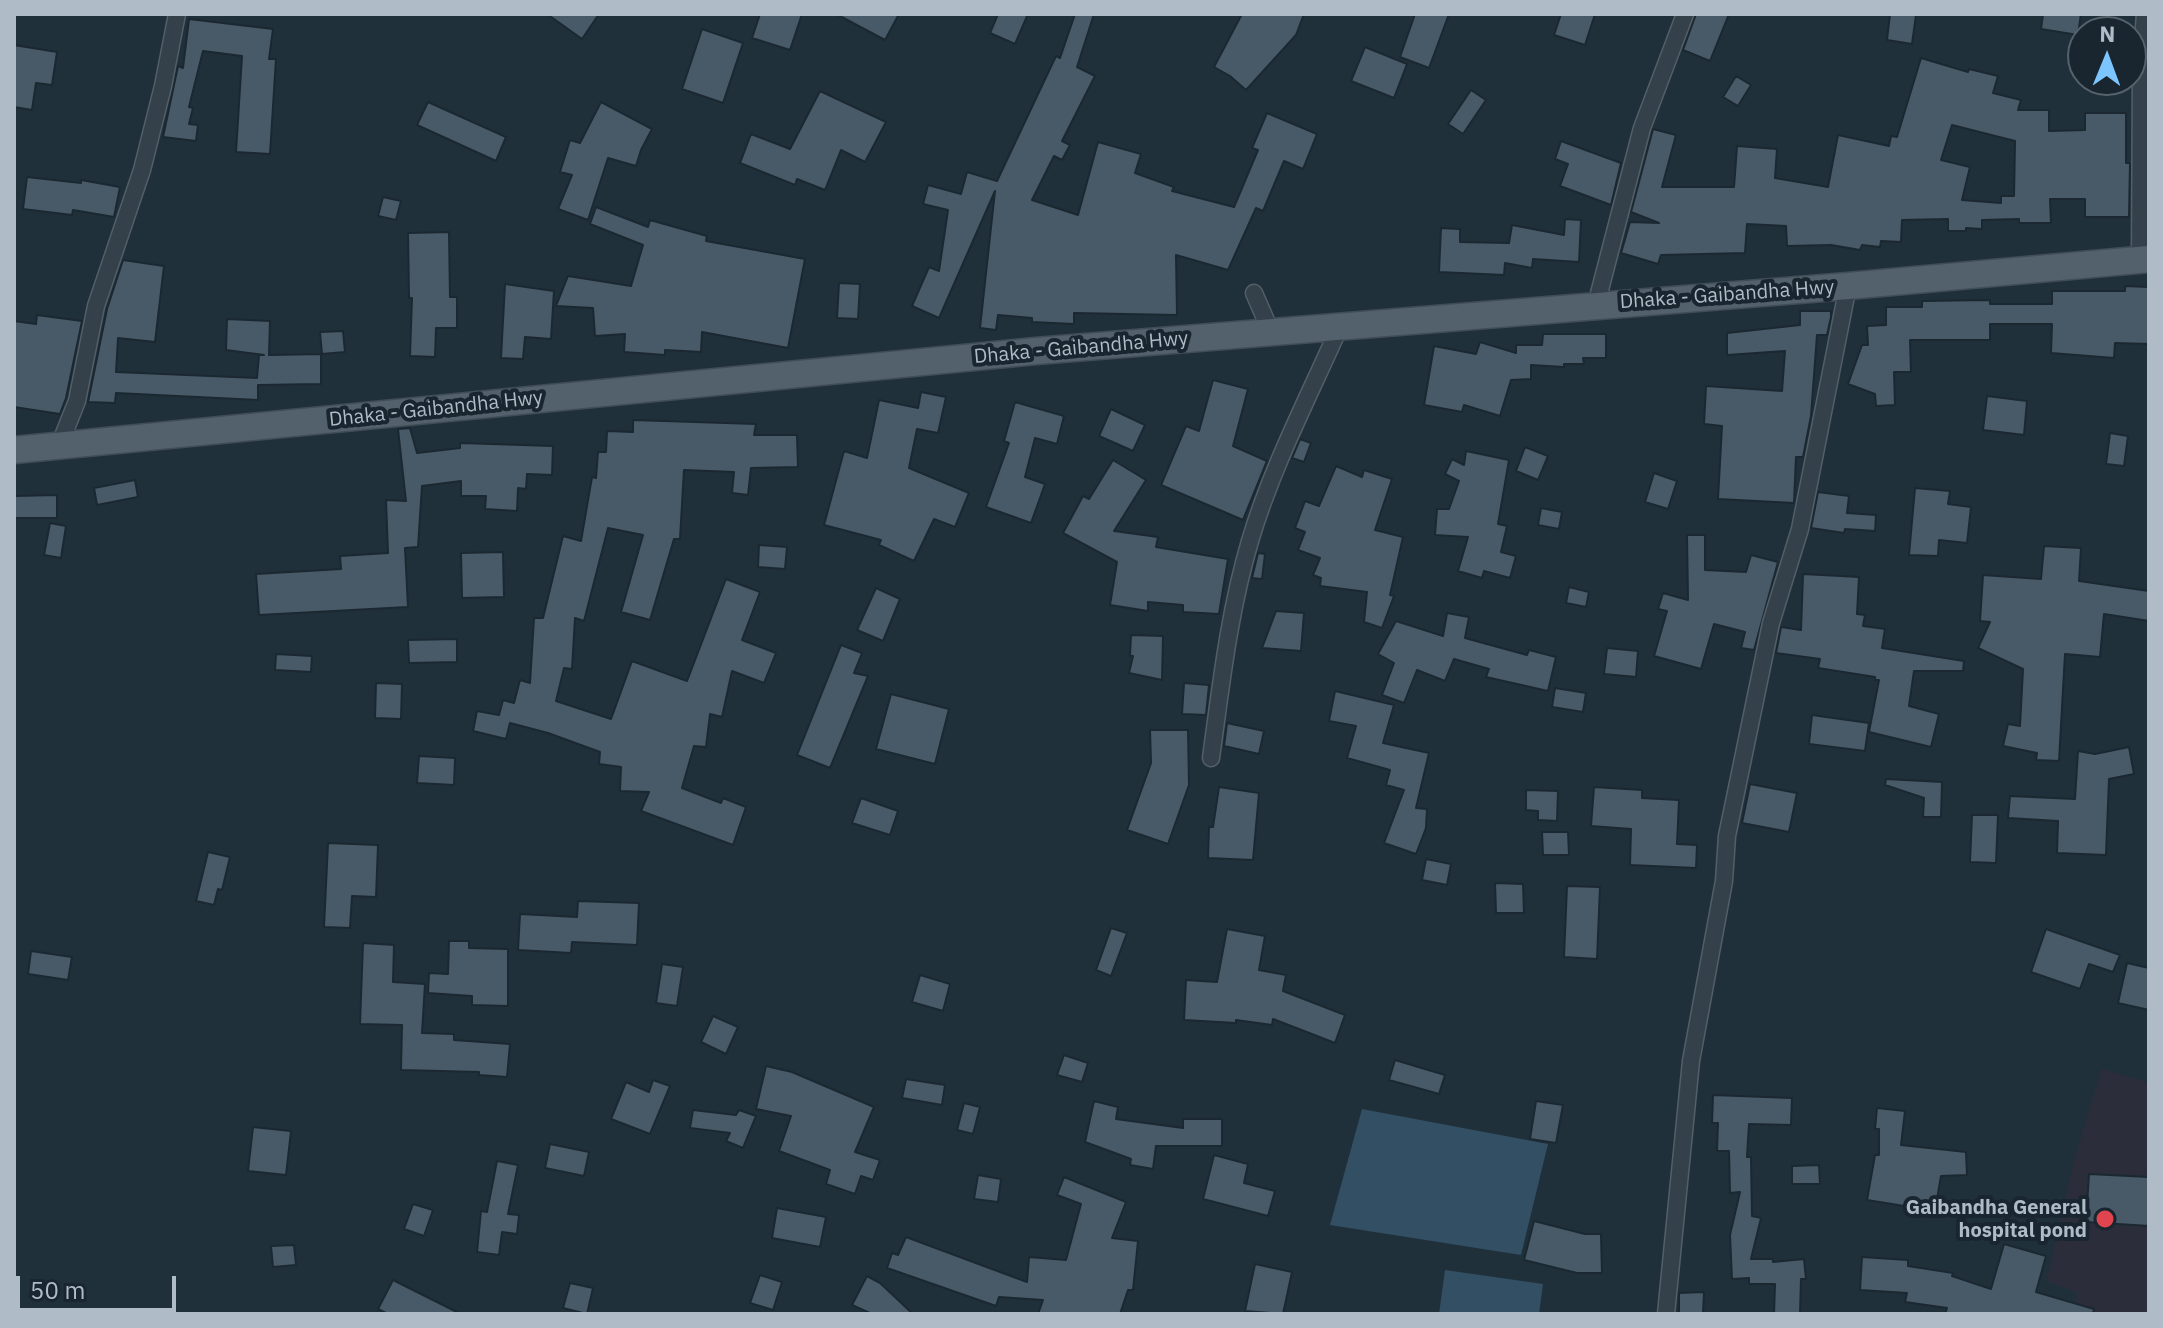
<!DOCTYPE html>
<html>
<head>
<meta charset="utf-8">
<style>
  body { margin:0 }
  #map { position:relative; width:2163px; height:1328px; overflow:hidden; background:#20303b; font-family:"IBM Plex Sans",sans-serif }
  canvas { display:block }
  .frame { position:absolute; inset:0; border:16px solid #afbcc7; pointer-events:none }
  .north { position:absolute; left:2067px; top:16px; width:80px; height:80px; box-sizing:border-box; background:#19262f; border:2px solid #55626c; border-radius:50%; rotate:1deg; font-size:22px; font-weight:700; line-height:32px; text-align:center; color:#afbcc7 }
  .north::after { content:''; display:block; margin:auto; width:28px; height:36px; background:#7dc5fe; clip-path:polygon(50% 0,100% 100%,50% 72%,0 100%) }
  .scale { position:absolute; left:16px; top:1276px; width:160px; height:36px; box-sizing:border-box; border:4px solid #afbcc7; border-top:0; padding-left:10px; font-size:24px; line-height:28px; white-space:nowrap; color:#afbcc7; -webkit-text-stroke:6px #19262f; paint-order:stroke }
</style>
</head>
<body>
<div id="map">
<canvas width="2163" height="1328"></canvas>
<div class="frame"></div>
<div class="north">N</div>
<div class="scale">50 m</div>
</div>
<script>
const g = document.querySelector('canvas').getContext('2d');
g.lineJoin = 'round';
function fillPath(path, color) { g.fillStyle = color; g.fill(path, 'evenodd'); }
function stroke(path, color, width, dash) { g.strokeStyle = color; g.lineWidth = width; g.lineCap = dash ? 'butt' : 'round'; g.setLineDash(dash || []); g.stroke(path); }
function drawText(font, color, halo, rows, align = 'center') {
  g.font = font + ' "IBM Plex Sans",sans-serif'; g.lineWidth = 8; g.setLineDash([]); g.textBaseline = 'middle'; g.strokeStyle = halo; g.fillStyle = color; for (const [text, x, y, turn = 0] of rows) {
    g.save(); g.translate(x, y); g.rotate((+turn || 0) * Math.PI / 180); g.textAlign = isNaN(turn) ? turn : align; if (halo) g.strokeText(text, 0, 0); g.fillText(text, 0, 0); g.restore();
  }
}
fillPath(new Path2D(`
  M2102,1069L2149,1083V1314H2072L2078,1293L2047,1281L2075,1157Z`), '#2c2d3b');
fillPath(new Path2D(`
  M1362,1109L1548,1144L1521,1255L1330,1225Z
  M1445,1270L1543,1284L1539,1314H1439Z`), '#324f63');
const building = new Path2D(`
  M547,14H599L582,39Z
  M760,14H802L790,50L752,38Z
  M836,14H899L885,40Z
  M998,14H1028L1015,44L990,33Z
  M1075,14H1094L1077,67L1095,76L1062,141L1070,145L1062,160L1054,156L1032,200L1078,215L1098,142L1141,154L1135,173L1174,187L1172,191L1234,207L1258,150L1252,148L1267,113L1317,134L1303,169L1284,161L1263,211L1256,208L1228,270L1176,255L1177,315L1074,313V324L1032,322V318L998,315L996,330L980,328L995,191L939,318L912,306L929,267L939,271L948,210L923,204L928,185L961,194L967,172L997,181L1056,56L1060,58Z
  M1242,14H1304L1296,35L1246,90L1230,76L1214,67Z
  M1415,14H1449L1429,68L1400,57Z
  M1561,14H1595L1585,45L1554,35Z
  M1696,14H1729L1710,61L1683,50Z
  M1890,14L1916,15L1912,44L1887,40Z
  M2043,14H2081L2078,35L2041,29Z
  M189,19L273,29L269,59H276L270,154L236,152L242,56L203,51L189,107L193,108L189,124L198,125L196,141L163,137L178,66L183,68Z
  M702,29L743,43L723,103L682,89Z
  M14,45L57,52L52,85L36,83L32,110L14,107Z
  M1365,47L1407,64L1394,98L1351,81Z
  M1921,58L1968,72L1969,69L1998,76L1993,93L2021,100L2018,110H2049V131L2085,130V113H2126V163H2130L2129,217H2085V199H2050L2051,223H2019V219L1982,220V229L1966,228V231H1948V219L1902,220L1901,242L1881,241L1880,247L1862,245L1860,250L1831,245L1787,246L1786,226L1747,224L1745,253L1661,255L1658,264L1621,253L1630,222L1659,223L1631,212L1653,129L1676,135L1662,187H1734L1737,146L1777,149L1775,178L1828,187L1838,135L1889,146L1891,136L1897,137ZM1952,125L2015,141L2014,196H2001V203L1962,200L1970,167L1941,160Z
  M1736,76L1751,85L1738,106L1723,97Z
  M1471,90L1486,100L1463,134L1448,124Z
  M820,91L886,122L865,162L841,150L825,190L797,179L795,185L740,163L751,134L790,149Z
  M428,102L506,137L496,161L417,125Z
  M601,102L652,129L641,150L636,166L608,158L588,220L558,209L572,175L560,172L570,140L580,143Z
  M1561,141L1621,163L1611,205L1560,186L1568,164L1555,159Z
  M27,177L81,183V180L120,187L114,217L73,210L72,215L23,209Z
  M383,197L401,201L396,220L378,216Z
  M596,207L648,227L650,220L707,236L706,241L805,259L788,348L702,332L701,352L665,350V355L624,352L625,334L595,336L593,308L556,306L568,276L631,286L643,245L590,224Z
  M1565,219L1581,220L1579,262L1533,259L1532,268L1505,263L1504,275L1439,272L1441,228L1460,229V242L1509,243L1512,225L1564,235Z
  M449,232L450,297H457V328H436L435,357L410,356L412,298H409L408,233Z
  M123,260L164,266L155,342L118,338L116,372L257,378L259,355H264L226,350L227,319L270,321L269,355L321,354V384L258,385V400L116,393L115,403L88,402L107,309Z
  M839,283L860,284L858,319L837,318Z
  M505,284L554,291L551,339L525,337L523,359L501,358Z
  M2125,286L2149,287V344L2115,343L2114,358L2051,353L2052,324H1990V340H1910L1911,372H1894L1895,405L1876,406L1875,394L1848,384L1862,345H1868L1867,326L1886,325V307H1922V301L1990,300V304H2052V291H2125Z
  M1800,311H1831V317L1827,335H1817L1811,416L1803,457H1796L1794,503L1718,499L1722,426L1704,424L1706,386L1782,391L1785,351L1727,355V333L1800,325Z
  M37,315L82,321L66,398L60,414L14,407V321L36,324Z
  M343,331L345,352L322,354L320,332Z
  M1543,334H1606V358H1583L1584,364H1564V367L1531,365V379L1511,380L1500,416L1464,405L1462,412L1424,405L1434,346L1476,354L1480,342L1516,353V345H1542Z
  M1213,380L1248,389L1233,446L1267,461L1243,520L1161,485L1186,426L1199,431Z
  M921,392L946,397L938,433L917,429L909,468L969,493L955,527L934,519L914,561L879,545L881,540L824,525L844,451L867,458L879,400L918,408Z
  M1987,396L2027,401L2024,435L1983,430Z
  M1015,402L1064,416L1057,444L1035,438L1025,477L1045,484L1031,523L986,507L1009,443L1004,441Z
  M1111,409L1145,425L1133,451L1099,436Z
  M633,420L756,424L754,435H797L798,467L751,468L748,495L732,493L734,472L684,470L680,539H674L650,620L621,612L643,535L608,528L584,621L575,618L572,669L564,668L556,701L611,719L632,661L687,681L726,579L760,592L742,640L776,653L764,683L732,671L722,717L710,714L706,747L694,746L682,788L721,803L723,798L746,807L733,845L641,811L649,792L620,791L621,767L599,764L600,752L548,733L510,723L506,739L473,731L477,711L499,715L503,700L514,703L520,680L530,683L534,618H543L563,536L581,541L592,477L596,478L598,452H606L607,431L633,432Z
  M410,428L417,453L460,448V443L553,446L552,475L527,474L526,489L518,488L517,511L485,509L486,496H461V481L422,486L418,547L405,548L408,607L259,615L256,574L341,569L340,556L388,553L386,500L406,501L398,429Z
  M2110,433L2128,436L2124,466L2106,464Z
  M1300,439L1311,443L1304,462L1292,458Z
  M1525,447L1548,456L1538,480L1516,471Z
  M1466,451L1509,460L1498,524L1507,526L1501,552L1516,556L1510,578L1484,571L1482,578L1458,571L1468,537L1435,535L1437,509H1449L1459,481L1445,474L1452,459L1464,465Z
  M1113,460L1146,480L1114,531L1158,537L1156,547L1228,559L1219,614L1183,612V605L1148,602V611L1110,605L1117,562L1063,533L1083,496L1089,499Z
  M1336,466L1362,477L1364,470L1392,479L1375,530L1403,537L1390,595L1394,596L1382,628L1364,622L1367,592L1320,586L1321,578L1313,575L1320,558L1298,550L1305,532L1295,528L1305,501L1319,506Z
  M1654,473L1677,481L1668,509L1645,502Z
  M135,480L138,497L97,505L94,488Z
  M1915,488L1950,491L1948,504L1971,507L1967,543L1939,540L1938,556L1909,555Z
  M1818,492L1849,496L1847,513L1876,515L1875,531L1845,529L1844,533L1811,528Z
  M57,495V518H14V496Z
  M1541,508L1562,512L1559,529L1538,525Z
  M50,523L66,526L61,558L44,555Z
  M1687,535H1705V570L1746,572L1751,555L1778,562L1754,650L1741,648L1745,632L1714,624L1701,669L1654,656L1667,611L1658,609L1663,593L1688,600Z
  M759,545L787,547L785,569L758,567Z
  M2044,546L2081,548L2079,581L2149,591V621L2104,614L2100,657L2065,654L2059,761L2036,760L2037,753L2003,746L2008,724L2020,726L2023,669L1978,648L1990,622L1980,621L1983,575L2041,579Z
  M503,552L504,597L462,598L461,553Z
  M1258,553L1265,554L1262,579L1252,578Z
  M1803,574L1859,577L1857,614L1865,615L1863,626L1885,629L1882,648L1964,661L1963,671H1914L1909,706L1939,714L1931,747L1869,732L1879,680H1875V677L1818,668L1820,659L1776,653L1781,627L1801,630Z
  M1569,587L1589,592L1586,607L1566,603Z
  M876,588L900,599L883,641L857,630Z
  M1276,611L1304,613L1301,651L1262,648Z
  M1447,613L1469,617L1465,638L1527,655L1529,650L1556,657L1548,691L1486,677L1489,669L1454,659L1445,681L1417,670L1404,703L1382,695L1394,663L1378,654L1396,621L1443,636Z
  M1131,635L1163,636L1162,680L1129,673L1133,656H1130Z
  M457,639V662L409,663L408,640Z
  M841,645L862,653L854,673L868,676L830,768L797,755Z
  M1607,648L1638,651L1636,677L1604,674Z
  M276,654L312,656L311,672L275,670Z
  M376,683L402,684L401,719L375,718Z
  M1184,683L1209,685L1206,715L1182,714Z
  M1555,688L1586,693L1583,712L1552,707Z
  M1335,691L1394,705L1383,743L1429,753L1416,808L1427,809L1426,828L1416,854L1384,843L1404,790L1386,785L1390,770L1347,758L1356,726L1329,721Z
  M891,694L949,709L935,764L876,749Z
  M1812,715L1869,723L1865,751L1809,744Z
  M1227,723L1264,731L1259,754L1224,746Z
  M1150,730H1188L1189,785L1168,844L1127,830L1151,763Z
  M2129,747L2134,774L2109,779L2106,855L2057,853L2058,821L2008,818L2010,796L2075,799L2078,751L2095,754Z
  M419,756L455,758L454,785L417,783Z
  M1886,779L1942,782L1941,817H1923L1924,798L1885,785Z
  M1750,784L1797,793L1789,832L1742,823Z
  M1219,787L1259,793L1253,860L1208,858L1209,827H1213Z
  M1594,787L1642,790V798L1679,800L1677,844L1697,845L1696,868L1630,865L1631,829L1591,826Z
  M1526,790L1558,791L1557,821L1538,820V811L1526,810Z
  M861,798L898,811L890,835L852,823Z
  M1972,815H1998L1996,863L1970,862Z
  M1542,832H1568L1569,855H1543Z
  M328,843L378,845L376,897L352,896L350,928L324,927Z
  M208,852L230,857L222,890L218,889L214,905L196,901Z
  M1426,859L1451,864L1447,885L1422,880Z
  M1495,883L1523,884L1524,913H1496Z
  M1567,886L1600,887L1597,959L1564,957Z
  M578,901L639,903L637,945L572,942L571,953L518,950L520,914L577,917Z
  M1111,928L1127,933L1111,976L1096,970Z
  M1227,929L1265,936L1259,970L1286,975L1283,991L1345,1015L1335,1043L1273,1019L1272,1025L1236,1020V1023L1184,1020L1186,980L1217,982Z
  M2046,929L2120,955L2113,972L2089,964L2080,989L2031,972Z
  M449,941H469V948L508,949V1006L472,1005V996L428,993L429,973L448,974Z
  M363,943L394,945L393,982L425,984L422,1033L454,1034V1040L510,1044L507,1077L479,1075V1072L401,1070L402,1025L360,1024Z
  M31,951L72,957L68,980L28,974Z
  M2127,963L2149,968V1010L2118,1003Z
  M662,964L683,967L677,1006L656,1003Z
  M920,975L950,984L943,1011L912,1002Z
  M713,1016L738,1027L726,1054L701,1042Z
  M1064,1055L1088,1063L1082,1082L1057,1075Z
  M1395,1060L1445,1075L1439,1094L1389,1080Z
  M766,1066L792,1072L874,1107L855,1152L880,1160L873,1180L861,1176L855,1194L826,1184L830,1170L779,1151L791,1116L756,1109Z
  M906,1079L945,1085L942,1105L902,1098Z
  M653,1080L670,1086L650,1134L611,1119L626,1082L649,1092Z
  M1713,1095L1792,1098L1791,1125L1749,1124L1747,1157H1751L1752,1216L1761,1218L1751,1259H1773V1262L1804,1259L1806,1279H1801L1800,1314H1774L1775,1284H1749V1278L1732,1279L1730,1235L1740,1192L1730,1193L1729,1151H1717L1718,1123H1712Z
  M1094,1101L1118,1107L1116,1119L1183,1128V1119H1222V1146H1156L1153,1169L1130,1165L1131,1159L1085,1142Z
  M1536,1101L1563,1105L1556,1143L1530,1139Z
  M964,1103L980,1107L973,1134L957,1130Z
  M1877,1108L1905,1111L1901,1145L1966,1152L1967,1175L1941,1176L1935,1211L1867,1200L1875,1155H1879V1129H1875Z
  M693,1110L736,1115L739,1110L756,1116L743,1148L726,1141L730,1133L690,1128Z
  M253,1127L291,1131L286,1175L248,1171Z
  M550,1144L589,1152L584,1176L545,1168Z
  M1214,1155L1248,1164L1244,1183L1275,1191L1268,1216L1203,1199Z
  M497,1161L518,1165L508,1214L519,1215L517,1234L502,1232L499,1255L477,1252L481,1211L487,1212Z
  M1819,1165L1820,1184H1792V1166Z
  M2089,1174L2149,1177V1226L2086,1222Z
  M978,1175L1001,1179L998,1202L974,1199Z
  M1064,1177L1126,1202L1112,1238L1138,1241L1133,1290H1128L1120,1314H1038L1043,1300L999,1297L996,1306L887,1268L892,1253L898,1255L906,1237L1027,1282L1029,1257L1066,1260L1081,1204L1057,1195Z
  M413,1204L433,1210L424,1236L404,1229Z
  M777,1208L826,1217L820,1247L772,1238Z
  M1534,1221L1585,1234H1601L1602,1273H1577L1524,1260Z
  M2004,1244L2046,1256L2036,1292L2094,1309L2093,1314H1945L1947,1308L1905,1302L1907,1293L1860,1290L1862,1257L1908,1260V1266L1953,1273L1952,1276L1991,1289Z
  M294,1245L296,1265L273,1267L271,1246Z
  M1255,1264L1292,1272L1283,1314L1245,1311Z
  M760,1275L782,1282L773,1310L750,1303Z
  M867,1276L880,1283L913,1314H872L852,1305Z
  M393,1280L461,1314H388L378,1309Z
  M570,1283L593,1288L587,1314L563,1308Z
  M1704,1292L1703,1314H1679V1293Z`);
fillPath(building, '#485a67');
stroke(building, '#1b2831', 2);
const street = new Path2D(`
  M2140,259L2141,65L2145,14
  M1254,293L1271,332
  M1596,305L1642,128L1685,14
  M59,446L77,401L96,306L142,170L163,86L177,14
  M1211,758C1221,685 1229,612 1250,541C1272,467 1309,396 1340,326
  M1666,1314L1691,1061L1724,881L1727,836L1771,623L1800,529L1848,286`);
const primary = new Path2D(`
  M14,450L1036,351L1848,286L2149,259`);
stroke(street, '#525f68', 19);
stroke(primary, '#404d57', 29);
stroke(street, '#34414b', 16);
stroke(primary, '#52616b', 26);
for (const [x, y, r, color] of [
  [2105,1219,10,"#e0444e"]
]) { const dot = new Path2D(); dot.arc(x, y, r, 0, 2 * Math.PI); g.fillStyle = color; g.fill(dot); stroke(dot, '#19262f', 3); }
drawText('20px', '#afbcc7', '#19262f', [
  ["Dhaka - Gaibandha Hwy",1727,295,-4],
  ["Dhaka - Gaibandha Hwy",1081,348,-5],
  ["Dhaka - Gaibandha Hwy",436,409,-6]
]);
drawText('bold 20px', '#afbcc7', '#19262f', [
  ["Gaibandha General",2087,1208],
  ["hospital pond",2087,1231]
], 'right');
</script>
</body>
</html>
